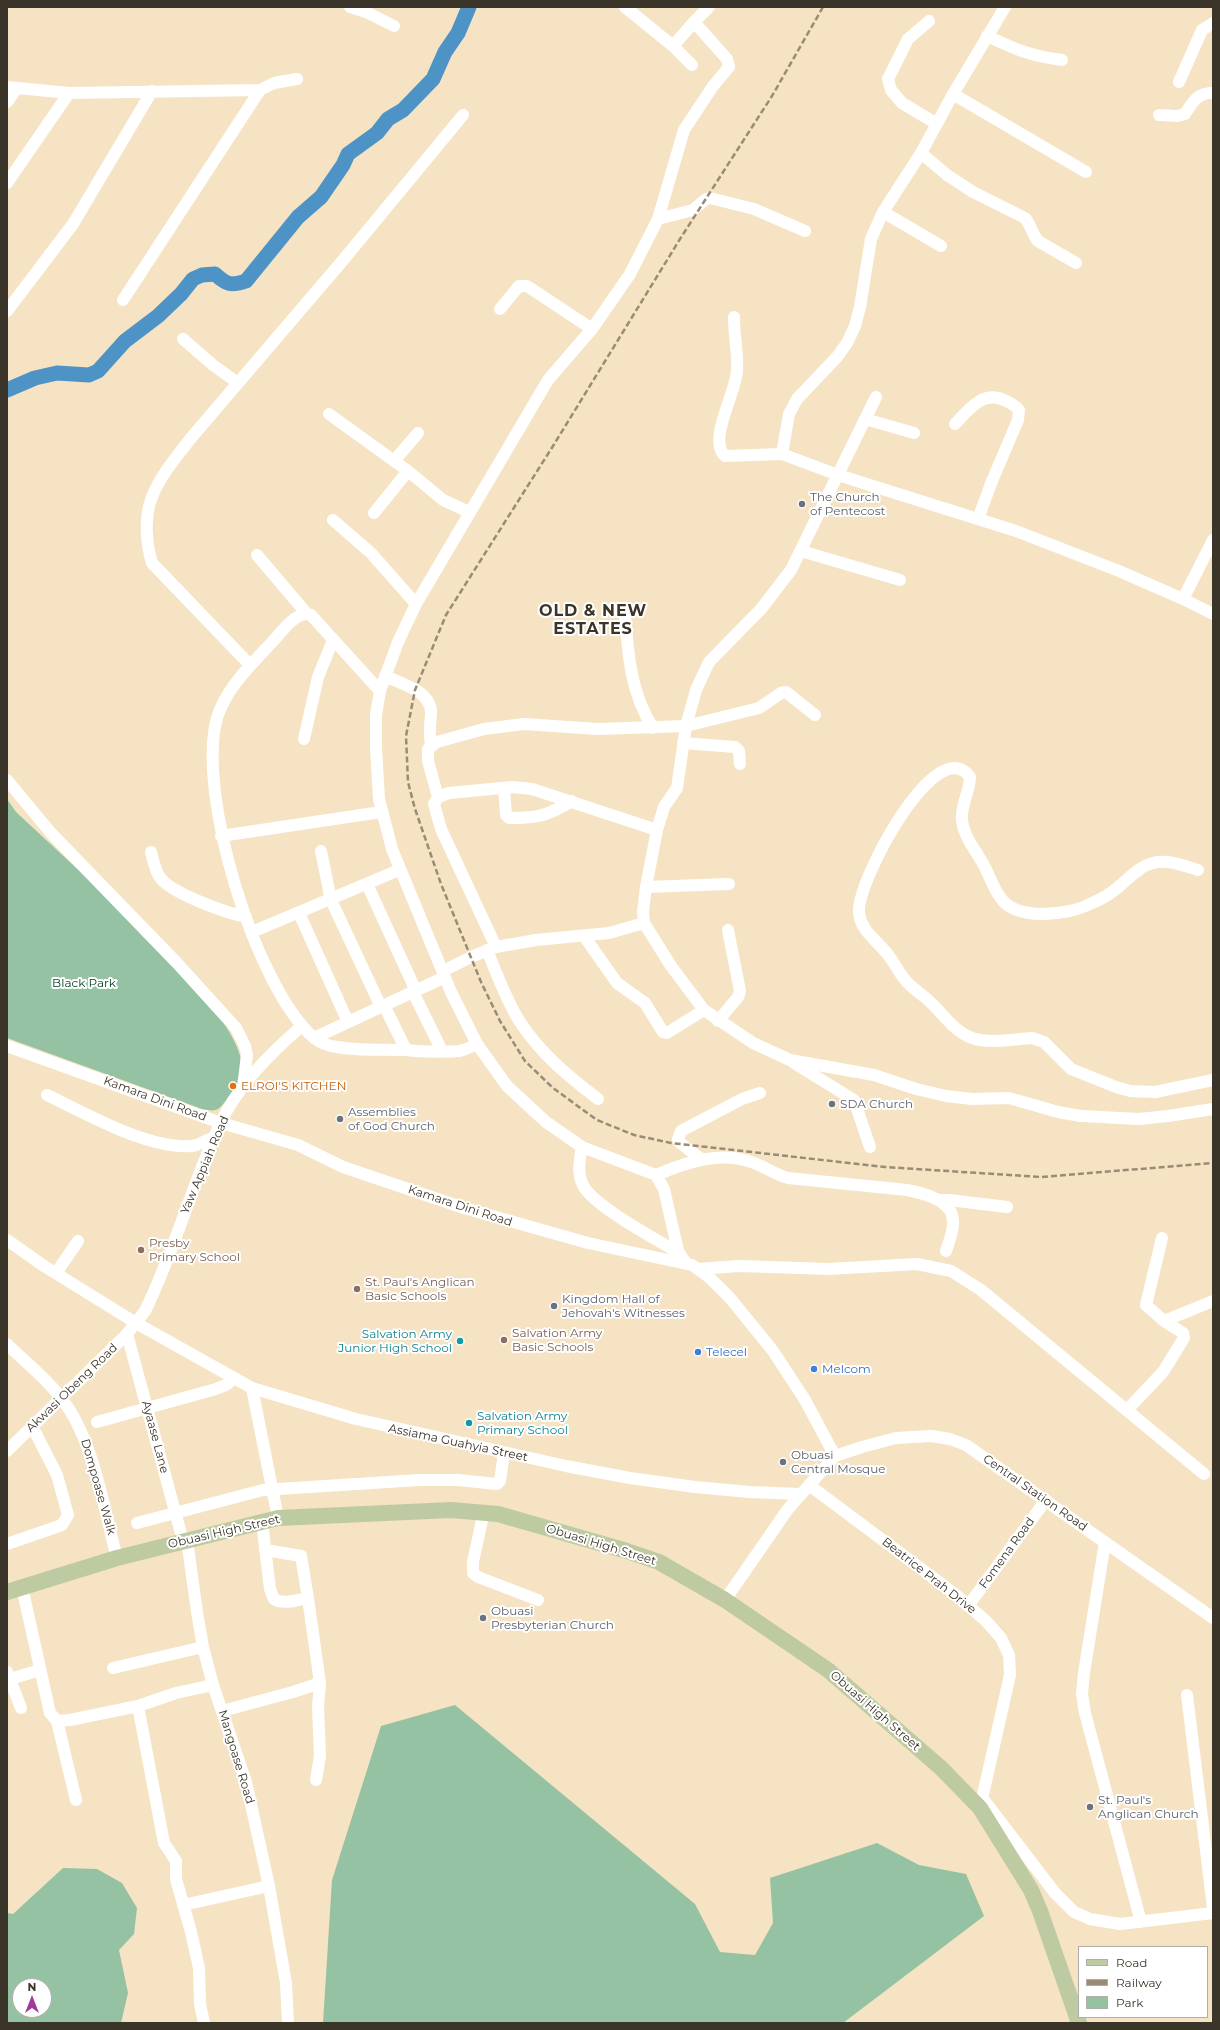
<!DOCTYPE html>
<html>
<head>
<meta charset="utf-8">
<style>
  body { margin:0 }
  #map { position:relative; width:1220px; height:2030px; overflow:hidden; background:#f5e3c3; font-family:Montserrat,sans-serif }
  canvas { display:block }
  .frame { position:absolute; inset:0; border:8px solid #3b3428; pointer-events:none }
  .legend { position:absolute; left:1078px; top:1946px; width:130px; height:72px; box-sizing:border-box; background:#fff; border:1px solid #b1aea9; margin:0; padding:5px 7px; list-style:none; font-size:12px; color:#3b3428 }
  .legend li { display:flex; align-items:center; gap:8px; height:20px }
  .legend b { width:20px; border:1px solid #b1aea9 }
  .north { position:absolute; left:12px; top:1978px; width:40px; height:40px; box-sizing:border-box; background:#fff; border:1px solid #b1aea9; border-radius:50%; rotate:0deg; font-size:11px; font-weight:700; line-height:16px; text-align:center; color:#3b3428 }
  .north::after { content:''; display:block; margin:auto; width:14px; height:18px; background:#a03a9d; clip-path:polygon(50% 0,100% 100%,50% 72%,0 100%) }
</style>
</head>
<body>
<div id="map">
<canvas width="1220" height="2030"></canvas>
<div class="frame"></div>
<ul class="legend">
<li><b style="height:5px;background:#becba2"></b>Road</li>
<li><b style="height:5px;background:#998c76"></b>Railway</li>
<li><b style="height:11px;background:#95c2a3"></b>Park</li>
</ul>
<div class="north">N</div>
</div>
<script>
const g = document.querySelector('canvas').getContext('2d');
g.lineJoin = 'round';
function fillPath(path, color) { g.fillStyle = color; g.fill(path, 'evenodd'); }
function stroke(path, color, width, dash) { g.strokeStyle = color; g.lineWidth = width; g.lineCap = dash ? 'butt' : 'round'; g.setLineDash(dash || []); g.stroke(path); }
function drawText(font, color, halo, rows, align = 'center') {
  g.font = font + ' Montserrat,sans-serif'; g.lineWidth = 4; g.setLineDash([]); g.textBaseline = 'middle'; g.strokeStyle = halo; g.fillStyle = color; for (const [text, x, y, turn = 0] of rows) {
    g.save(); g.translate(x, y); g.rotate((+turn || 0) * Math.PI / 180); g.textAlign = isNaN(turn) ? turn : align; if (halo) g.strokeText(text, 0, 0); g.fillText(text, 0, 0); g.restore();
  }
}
fillPath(new Path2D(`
  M7,799L16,812L115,904L219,1016C230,1032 247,1058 241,1078C239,1085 231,1093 227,1099C218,1111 217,1112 202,1109L7,1038Z
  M455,1705L695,1904L720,1952L755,1955L773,1923L770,1878L877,1843L919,1865L966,1874L984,1916L843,2023H323L332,1880L381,1726Z
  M63,1868L97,1869L122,1883L137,1908L134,1934L119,1950L128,1993L121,2023H7V1913L13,1914ZM20,1986H44V2010H20Z`), '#95c2a3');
stroke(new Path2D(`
  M7,390L35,378L57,373L89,375L98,371L125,341L158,316L181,294L193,279L202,275L215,274C227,285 231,286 246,281L298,217L321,197L343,165L348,154L377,133L388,119L403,110L433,79L445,52L458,33L469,7`), '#4e93c6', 15);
stroke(new Path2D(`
  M350,7L366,12L394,26
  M625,7L673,46L692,65
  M929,21L908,39L888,79L891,90L902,103L937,124
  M987,36C1015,49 1030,56 1062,60
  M673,46L694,22
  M1179,82L1202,30L1213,23
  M7,87L69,93L260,90L274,83L297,79
  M953,94L1086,172
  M7,102L17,88
  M1159,115L1177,116L1185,114C1192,103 1198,92 1213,93
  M921,153L947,175L973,192L1025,218C1031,225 1032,234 1038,241L1076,263
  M7,183L69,93
  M883,212L941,246
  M658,219L693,210L706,199L710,198L754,209L805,231
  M123,300L260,90
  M500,309L519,286H527L592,329
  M7,311L73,224L152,91
  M734,317C734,335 738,353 737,370C737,391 707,440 725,456L782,454L838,475L1016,531L1119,571L1183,599L1213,614
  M183,339L213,365L238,383
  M876,397L791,570L761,609L709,662L696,690L686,726L677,788L664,807L657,830L646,887L643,912L644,923L671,966L704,1010L753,1043L790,1060L874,1075L916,1089L946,1096L972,1099L1009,1098L1058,1112L1081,1116L1139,1119L1168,1116L1213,1109
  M329,414L408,471
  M865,419L914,433
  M955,424C968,410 983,390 1004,400C1011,403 1015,405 1019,410L1018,420L992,481L978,519
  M782,454L789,414L797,399L837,357L847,343L855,326L860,307L871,239L883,212L921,153L953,94L1005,7
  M394,461L418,433
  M374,513L408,471L443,500L469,512
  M333,520L371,553L416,604
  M801,551L900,580
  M257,555L307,614
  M1183,599L1213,540
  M625,615C628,655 631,694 653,728
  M250,665L152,563C146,544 144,516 152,497C160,476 177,456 191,438L344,259L463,115
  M385,676C402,684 432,691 431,714C430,725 429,734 431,745
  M380,691L311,615C297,610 283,630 275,639C254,662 226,687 217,718C196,792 255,986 313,1037C320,1043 328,1046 337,1047C358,1051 381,1049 403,1050C421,1051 440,1053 459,1051C465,1050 471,1047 477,1044
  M304,739L318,677L333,640
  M683,743L735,747L739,751L740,764
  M7,780L51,833L177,963L236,1028L245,1046L247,1055L243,1087
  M504,788L506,815L509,818C538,818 547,816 572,801
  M438,797L428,761V749L437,742L466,734L484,729L524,724L598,729L686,726L759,708L781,693L786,692L815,715
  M221,836L381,812
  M321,851L331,900L381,1007
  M151,852C153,860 155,869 159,876C169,893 227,913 246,917
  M1198,870C1185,866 1167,859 1153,863C1137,867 1125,883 1112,892C1105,897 1097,901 1090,904C1068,915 1016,922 1000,897C992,886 989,873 982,862C975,849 964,837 962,821C960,807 970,791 970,777C937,730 857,881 859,912C860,931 879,942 889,956C895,964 899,973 906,981C912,988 920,993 927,999C941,1011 954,1032 972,1038C990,1044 1014,1039 1032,1038L1044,1042L1071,1069L1116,1087L1130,1091L1155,1092L1213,1080
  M367,884L416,991
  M646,887L729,884
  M299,913L348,1022
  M252,932L399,870
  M584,936L617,983L645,1003L663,1032L667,1033L704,1010
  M496,947L441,829L434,804L438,797L449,793L512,787L532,789L657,830
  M487,950C497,974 506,1000 520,1022C541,1054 568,1076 598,1099
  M443,971L471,957L496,947L536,940L609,933L644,923
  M413,992L442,1051
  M384,1005L406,1050
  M718,1021L738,997L740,991L728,930
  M314,1038L445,977
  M7,1046L221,1123L298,1145L343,1167L464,1208L588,1243L692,1265L710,1278L730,1298L773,1351L805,1400L835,1456
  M794,1063L854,1100L870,1147
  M47,1095C87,1114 147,1149 191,1146C200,1146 205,1139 214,1138
  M582,1147C580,1158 577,1172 582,1183C589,1204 658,1240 679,1253
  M701,1159L679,1142L678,1139L681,1131L742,1099L760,1093
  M656,1175C687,1162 721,1150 754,1163C766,1167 775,1175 788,1178L907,1190C923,1193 952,1200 953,1220C954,1230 949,1242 946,1251
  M940,1200H949L1007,1207
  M7,1240L44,1266L136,1323L252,1388L356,1419L566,1466L630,1478L695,1487L750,1492L800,1494
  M686,1263L679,1253L676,1242L664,1189L656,1175L582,1147L546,1122L507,1086L477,1044L451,992L392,849L379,799L376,748V715L380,691L398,642L416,604L548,380L592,329L630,274L658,219L684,130L713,86L729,67L727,59L694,22L709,7
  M698,1269L739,1266L829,1269L917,1264L951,1271L981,1290L1204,1474
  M56,1273L78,1241
  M1164,1321L1213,1301
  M127,1334L183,1541
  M7,1344C25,1362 46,1378 61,1398C93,1437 104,1509 117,1558
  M252,1388L278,1518
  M1127,1410L1163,1372L1184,1338L1183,1333L1164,1321L1146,1305L1162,1238
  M97,1422L216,1389L226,1385L234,1378
  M7,1451L127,1334L145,1311C175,1250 192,1184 220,1124C238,1085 270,1053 302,1026
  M809,1485L955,1594L986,1621L1001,1638L1009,1655L1010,1675L980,1808
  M484,1511L473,1562V1573L478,1577L538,1600
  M262,1522L270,1589L274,1599C283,1605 298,1600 308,1598L320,1683L318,1707L320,1756L316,1780
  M137,1523L263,1490L419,1480H458L497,1484L500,1481L504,1453
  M187,1540L197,1612L203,1647L213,1685L246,1782L269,1886L286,1983L288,2023
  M1105,1542L1084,1673L1082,1694L1085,1713L1141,1922
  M7,1544L62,1525L68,1515L57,1475L32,1426
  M265,1550L301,1556L308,1598
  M22,1587L50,1713L57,1721L70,1720L138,1706L176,1693L213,1685
  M725,1600L788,1509L835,1456L862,1447L896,1438L931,1436L950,1439L966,1445L1213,1618
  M968,1606L1046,1500
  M113,1668L203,1647
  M7,1672L21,1708
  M7,1680L40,1670
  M1187,1695L1213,1908
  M138,1706L164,1843L176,1861V1879L191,1932L199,1968L200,2004L204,2023
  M222,1711L293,1692L320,1683
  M57,1721L76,1800
  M983,1799L1055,1893L1074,1912L1090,1919L1120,1924L1213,1913
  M183,1905L269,1886`), '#fff', 12);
stroke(new Path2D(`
  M7,1592L117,1558L278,1518L451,1510L498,1514L627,1551L659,1562L725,1600L828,1670L941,1768L980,1808L1031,1890L1040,1911L1079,2023`), '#becba2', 16);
stroke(new Path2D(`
  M823,7L772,96L680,239L553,446L446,615L415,690L406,736L408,782L415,809L441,884L481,982L500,1021L525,1061L553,1088L597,1120L634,1135L671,1143L885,1167L1041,1177L1213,1163`), '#998c76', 2.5, [6, 3]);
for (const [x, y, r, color] of [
  [802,504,4,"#6b7280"],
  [233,1086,4,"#e8710a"],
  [832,1104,4,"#6b7280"],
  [340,1119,4,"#6b7280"],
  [141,1250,4,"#8d6e63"],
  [357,1289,4,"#8d6e63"],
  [554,1306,4,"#6b7280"],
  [504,1340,4,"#8d6e63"],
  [460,1341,4,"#0f9aa8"],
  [698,1352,4,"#3f7fe0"],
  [814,1369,4,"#3f7fe0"],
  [469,1423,4,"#0f9aa8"],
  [783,1462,4,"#6b7280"],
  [483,1618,4,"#6b7280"],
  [1090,1807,4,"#6b7280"]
]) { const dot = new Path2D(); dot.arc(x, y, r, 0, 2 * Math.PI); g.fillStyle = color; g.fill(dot); stroke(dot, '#fff', 1.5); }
drawText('12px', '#5b616d', '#fff', [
  ["The Church",810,497],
  ["of Pentecost",810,511],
  ["SDA Church",840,1104],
  ["Assemblies",348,1112],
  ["of God Church",348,1126],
  ["Kingdom Hall of",562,1299],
  ["Jehovah's Witnesses",562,1313],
  ["Obuasi",791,1455],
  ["Central Mosque",791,1469],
  ["Obuasi",491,1611],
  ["Presbyterian Church",491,1625],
  ["St. Paul's",1098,1800],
  ["Anglican Church",1098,1814]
], 'left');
drawText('12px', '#074324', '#fff', [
  ["Black Park",84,983]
]);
drawText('12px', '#c56008', '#fff', [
  ["ELROI'S KITCHEN",241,1086]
], 'left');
drawText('12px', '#3b3428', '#fff', [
  ["Kamara Dini Road",155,1099,20],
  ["Yaw Appiah Road",205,1165,-67],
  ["Kamara Dini Road",460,1206,18],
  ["Akwasi Obeng Road",72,1388,-44],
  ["Ayaase Lane",155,1437,75],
  ["Assiama Guahyia Street",458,1443,12],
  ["Dompoase Walk",98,1487,74],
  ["Central Station Road",1035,1493,35],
  ["Obuasi High Street",224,1532,-13],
  ["Obuasi High Street",601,1545,17],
  ["Fomena Road",1007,1553,-54],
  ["Beatrice Prah Drive",929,1576,38],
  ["Obuasi High Street",875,1711,41],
  ["Mangoase Road",236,1757,73]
]);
drawText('12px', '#785e54', '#fff', [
  ["Presby",149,1243],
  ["Primary School",149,1257],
  ["St. Paul's Anglican",365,1282],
  ["Basic Schools",365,1296],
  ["Salvation Army",512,1333],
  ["Basic Schools",512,1347]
], 'left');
drawText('12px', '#0d838f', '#fff', [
  ["Salvation Army",452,1334],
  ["Junior High School",452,1348],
  ["Salvation Army",477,1416,"left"],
  ["Primary School",477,1430,"left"]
], 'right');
drawText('12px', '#366cbe', '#fff', [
  ["Telecel",706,1352],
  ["Melcom",822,1369]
], 'left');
g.letterSpacing = '1px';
drawText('bold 16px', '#3b3428', '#fff', [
  ["OLD & NEW",593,611],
  ["ESTATES",593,629]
]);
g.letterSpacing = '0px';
</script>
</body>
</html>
